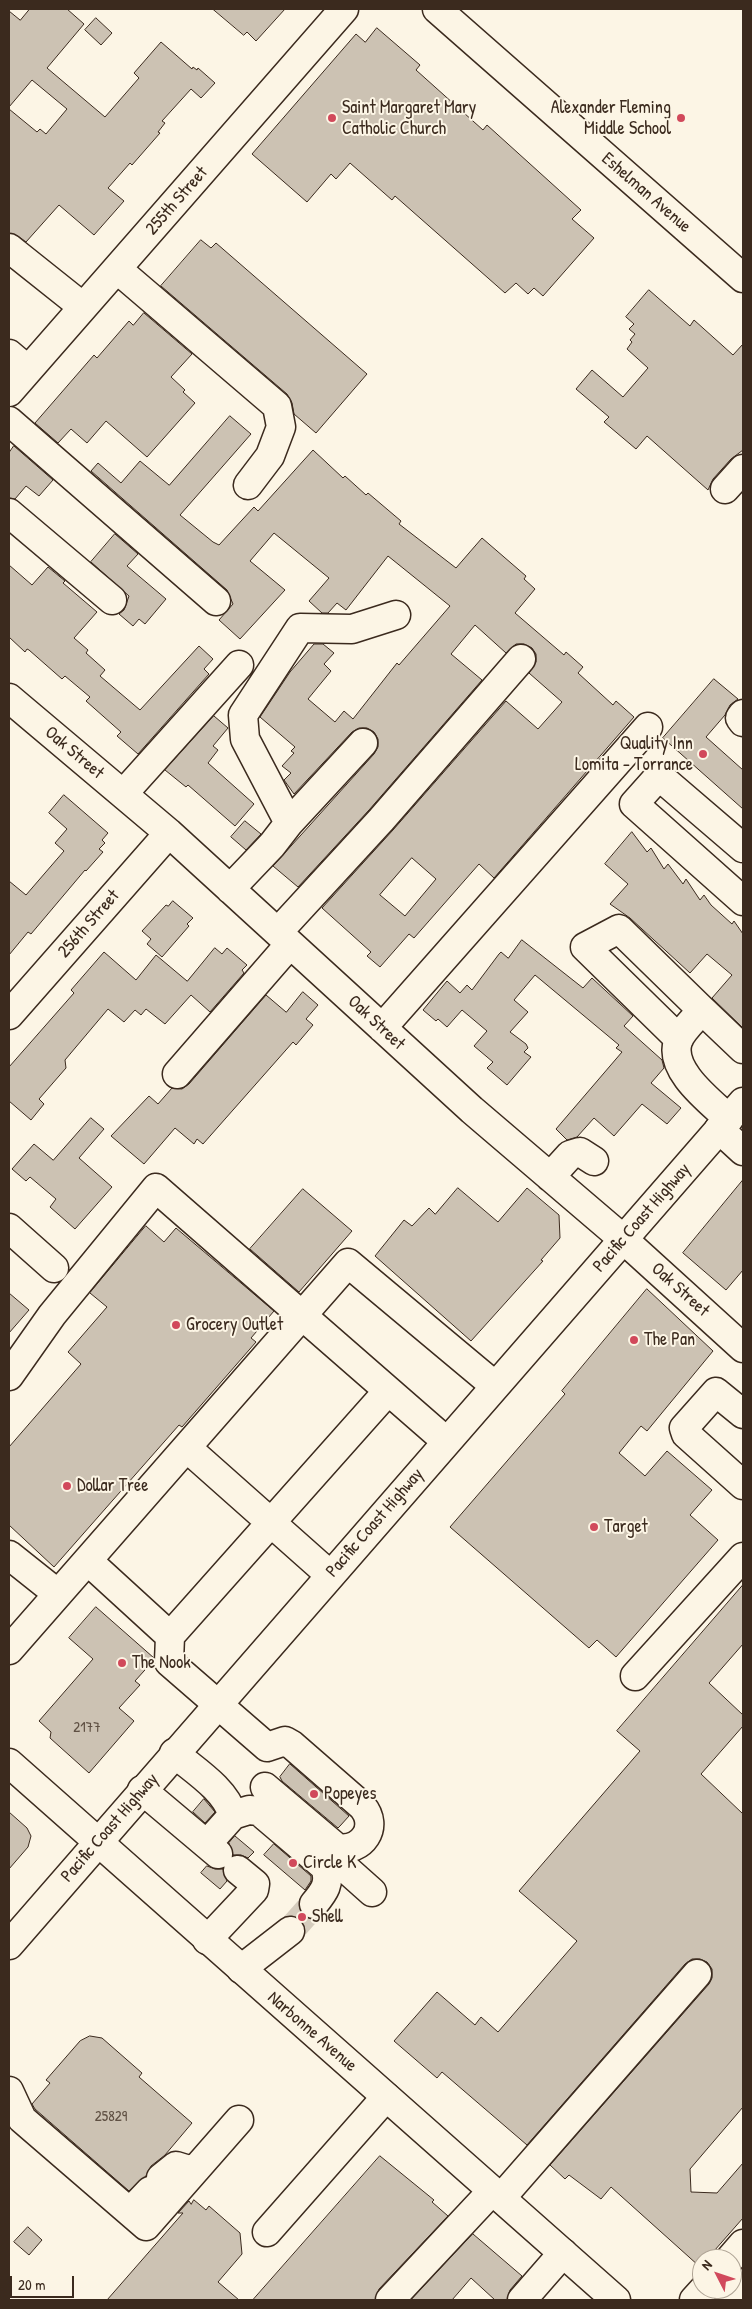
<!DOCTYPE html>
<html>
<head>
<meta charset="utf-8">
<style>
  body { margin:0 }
  #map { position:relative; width:752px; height:2309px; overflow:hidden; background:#fcf5e5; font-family:"Patrick Hand",sans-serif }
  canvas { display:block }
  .frame { position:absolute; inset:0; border:10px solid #3b2a1e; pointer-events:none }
  .north { position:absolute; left:692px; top:2249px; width:50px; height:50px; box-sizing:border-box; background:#fcf5e5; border:1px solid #afa495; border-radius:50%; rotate:311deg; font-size:14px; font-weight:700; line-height:20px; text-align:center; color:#3b2a1e }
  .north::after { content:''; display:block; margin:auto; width:18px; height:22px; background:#d1495b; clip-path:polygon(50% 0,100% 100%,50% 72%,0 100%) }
  .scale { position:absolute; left:10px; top:2276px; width:64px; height:22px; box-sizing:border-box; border:2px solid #3b2a1e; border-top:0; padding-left:6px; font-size:15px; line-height:18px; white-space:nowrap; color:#3b2a1e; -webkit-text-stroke:4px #fcf5e5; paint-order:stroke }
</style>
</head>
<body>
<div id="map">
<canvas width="752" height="2309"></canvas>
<div class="frame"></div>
<div class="north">N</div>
<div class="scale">20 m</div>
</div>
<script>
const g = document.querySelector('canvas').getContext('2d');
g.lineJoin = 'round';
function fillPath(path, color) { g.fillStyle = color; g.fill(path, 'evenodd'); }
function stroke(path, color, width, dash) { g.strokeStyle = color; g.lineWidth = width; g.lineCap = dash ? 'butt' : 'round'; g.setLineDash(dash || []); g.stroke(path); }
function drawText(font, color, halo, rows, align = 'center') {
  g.font = font + ' "Patrick Hand",sans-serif'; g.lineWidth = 4; g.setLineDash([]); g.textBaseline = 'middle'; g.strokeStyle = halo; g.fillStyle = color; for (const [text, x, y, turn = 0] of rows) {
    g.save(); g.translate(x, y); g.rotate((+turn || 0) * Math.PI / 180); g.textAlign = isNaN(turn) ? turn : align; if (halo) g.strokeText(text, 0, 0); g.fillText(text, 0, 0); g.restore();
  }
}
const building = new Path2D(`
  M30,9H67L84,24L47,68L105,117L139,78L134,73L161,42L192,69L193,67L197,70L198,68L215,83L201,98L191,89L162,121L165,123L158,132L160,133L132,165L130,163L108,188L124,201L94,235L59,205L26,242L18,236L9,233V109L37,132L40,129L46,134L67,109L32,80L9,107V11L20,20Z
  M213,9H285L256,41L247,32L244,35Z
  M96,18L112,33L101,45L85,30Z
  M377,28L420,65L416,70L483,130L487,125L581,210L572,219L594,238L543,296L534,288L528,294L516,283L505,293L395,196L392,200L350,163L336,179L331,174L307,202L252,154L356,34L365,42Z
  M201,240L211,248L216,243L367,374L316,433L294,414L292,403L287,394L161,286Z
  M649,290L690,326L694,320L733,355L743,344V450L731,459L713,479L708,490L647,436L636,449L604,422L609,417L576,389L592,370L623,397L648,368L627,349L632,342L630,340L635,334L629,329L634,324L626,317Z
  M144,313L192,354L171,377L185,390L183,392L195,403L147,457L106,421L87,443L71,429L58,443L35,423L94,355L97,358L129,321L133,325Z
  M230,416L251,434L180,515L213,542L219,545L254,507L258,511L313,450L343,478L345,476L366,495L368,493L401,521L399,524L456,568L482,538L526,576L524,579L535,589L515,613L564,655L566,652L583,667L578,673L613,705L616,701L634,717L494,878L479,864L414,938L409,934L380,967L367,956L371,952L322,908L393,830L506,701L538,729L562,702L529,673L536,662V654L532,648L524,644H516L506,653L475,625L451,654L482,680L369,810L298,887L273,866L374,754L378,747V739L374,732L367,728H359L352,732L294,794L284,780L291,773L282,766L294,753L291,751L295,747L260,717L290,672L314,644H323L334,653L324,664L331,671L308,699L335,722L344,711L353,719L397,663L399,665L450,606L388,556L346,610L337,603L328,613H322L309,601L329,578L274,533L250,561L285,590L240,639L219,620L233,604L227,590L91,471L98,463L121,483L140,461L169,485ZM412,858L436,879L405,916L380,895Z
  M14,446L53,480L39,496L26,486L15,499L9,498V453Z
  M115,534L138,554L127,566L166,599L145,624L139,619L133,626L119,614L124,610L129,596L91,562Z
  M9,565L32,585L48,567L65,581L63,583L97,612L74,638L88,650L86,653L105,670L100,676L140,710L199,646L213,659L204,669L209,674L138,754L117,736L121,732L86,701L90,697L65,676L62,679L29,650L27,649L25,652L9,637Z
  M714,679L738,699L730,705L725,715L706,737L743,770V809L663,738Z
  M214,716L228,728L213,746L218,750L208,763L254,804L235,826L188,785L186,787L165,770Z
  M64,795L108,833L102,840L105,843L99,849L103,852L86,871L85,870L31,934L28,932L9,955V881L26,895L64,851L55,843L67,829L49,813Z
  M245,821L261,834L246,850L231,837Z
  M632,832L647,852L651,848L664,869L668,864L683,884L686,879L700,900L704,895L711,905L732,924L734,921L743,934V1028L712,998L732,975L707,954L690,973L630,918L610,904L628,884L605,864Z
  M173,901L193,918L187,924L189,926L162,957L147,944L151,939L142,931L166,905L168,906Z
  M522,940L583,988L592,978L633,1016L624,1026L662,1060L664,1068L651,1083L681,1108L667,1124L642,1104L614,1136L594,1118L577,1137L567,1140L556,1129L622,1052L616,1048L619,1045L535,975L514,1000L528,1012L510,1032L526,1044L528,1048L524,1052L531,1057L507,1085L487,1068L493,1062L474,1046L487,1031L462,1010L447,1027L438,1019L436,1021L423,1010L447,981L460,993L467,985L472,990L499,954L501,952L508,958Z
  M215,948L222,954L227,948L247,965L242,970L244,973L210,1012L191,995L165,1024L146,1009L141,1015L135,1010L124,1022L108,1009L65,1060L66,1068L39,1099L44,1104L31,1120L9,1101V1067L74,993L71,990L104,952L136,980L156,955L187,981Z
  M303,992L318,1005L306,1019L313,1025L296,1045L293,1042L203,1144L197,1139L194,1144L175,1128L144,1164L111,1136L149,1096L158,1104L172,1088L182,1089L189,1084L266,995L286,1012Z
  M91,1118L104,1129L79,1158L112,1187L75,1229L50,1207L56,1199L30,1177L26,1181L12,1169L34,1144L53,1160Z
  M743,1180V1270L726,1290L683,1253Z
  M458,1188L498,1222L527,1188L559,1215L560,1238L541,1260L543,1261L471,1341L375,1256L404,1220L412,1226L429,1208L435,1214Z
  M303,1189L352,1231L299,1292L250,1249Z
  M146,1226L164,1242L176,1228L274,1311L251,1338L256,1342L182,1427L179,1425L54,1567L9,1525V1447L81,1364L68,1352L107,1307L90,1293Z
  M647,1289L713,1351L647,1431L641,1426L619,1453L645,1476L667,1451L712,1490L690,1515L718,1540L616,1657L597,1640L589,1648L450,1527L565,1394L562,1391Z
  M9,1293L29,1310L9,1333Z
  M743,1585V1644L709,1683L743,1715V1726L701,1774L743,1814V2107L690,2169L691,2192L717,2193L743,2163V2218L707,2259H702L699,2266L611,2187L601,2199L569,2175L565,2179L550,2165L709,1984L712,1978V1969L707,1962L700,1959H692L685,1964L527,2145L442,2072L437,2078L394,2041L437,1992L475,2025L481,2017L498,2032L577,1941L519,1891L640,1751L617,1731Z
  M96,1607L154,1658L153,1661L135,1681L140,1685L119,1708L134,1721L89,1773L50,1738L51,1732L39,1721L93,1659L69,1638Z
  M290,1764L349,1816L340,1826L338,1828L282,1781L280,1777Z
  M204,1799L215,1812L205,1823L193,1812Z
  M9,1812L27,1828L31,1836L28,1847L9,1869Z
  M235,1836L254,1852L248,1858L241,1855H233L229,1843Z
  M274,1844L311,1876V1881L305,1890L264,1855Z
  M207,1866L215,1869H223L227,1881L220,1889L201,1873Z
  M90,2036L102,2038L142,2073L139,2077L192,2123L165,2155L151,2166L146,2176L129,2191L35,2109L32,2104L50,2083L46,2080L80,2041Z
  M380,2156L434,2200L432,2202L448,2216L379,2289L375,2300H253Z
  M194,2200L206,2210L209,2206L240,2233L242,2254L218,2282L239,2300H107L183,2213H178L189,2201L191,2204Z
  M28,2227L42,2240L29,2255L14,2242Z
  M473,2234L522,2276L510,2290L507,2300H495L471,2278L452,2300H411Z`);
fillPath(building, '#ccc2b3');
stroke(building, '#3b2a1e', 1);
stroke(new Path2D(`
  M290,1931L314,1904`), '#d5ccbd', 28, [28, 14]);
const minor = new Path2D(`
  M437,9L743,278
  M9,248L83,307
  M117,269L277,406L281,427L270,456L248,485
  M9,354L28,370
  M9,392L344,9
  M9,421L216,601
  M725,489L743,469
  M9,513L112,600
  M9,698L169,833L472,1110L623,1239L743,1348
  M743,714L740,718L743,722
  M123,794L239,665
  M289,823L363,743
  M743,848L659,776L634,804L743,901
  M230,889L272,845L289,823L245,739L243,715L300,628L352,629L396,615
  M278,932L381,820L521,659
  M9,1015L169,833
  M382,1028L648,727
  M679,1039L585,947L619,929L702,1010
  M177,1074L290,944
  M729,1119C710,1101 668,1070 678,1041C682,1030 695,1019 702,1010L743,1049
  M719,1129L743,1151
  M550,1177L570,1155L580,1152L594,1161
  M9,1228L54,1268
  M9,1376L52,1315L156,1188L446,1441
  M743,1414L716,1392L684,1428L686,1434L743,1485
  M187,1448L330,1575
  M9,1555L58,1594
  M88,1561L170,1636L169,1662L267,1747
  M170,1636L388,1391
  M9,1650L348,1263L494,1385
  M635,1676L743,1557
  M174,1753C195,1771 224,1788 233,1815L207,1844
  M265,1787L337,1848C362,1852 380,1827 362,1806L292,1745L285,1741L267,1747
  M142,1790L218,1854
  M233,1815L249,1810L259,1811L325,1867C331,1883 324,1892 314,1904
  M317,1843L372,1892
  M207,1940L254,1890L255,1884L238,1870
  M241,1969L290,1931
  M9,2091L22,2119L146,2226L239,2120
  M161,2178L176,2166L189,2170L197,2167
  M501,2198L697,1974
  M130,2212L150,2191
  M267,2232L386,2097
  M730,2259L743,2244
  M390,2300L492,2191
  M522,2300L563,2253
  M694,2300L704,2289`);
const major = new Path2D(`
  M9,1763L616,2300`);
const highway = new Path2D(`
  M9,1945L743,1102`);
stroke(minor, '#3b2a1e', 31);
stroke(major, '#3b2a1e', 31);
stroke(highway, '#3b2a1e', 31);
stroke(minor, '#fcf5e5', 28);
stroke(major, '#fcf5e5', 28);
stroke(highway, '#fcf5e5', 28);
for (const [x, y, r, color] of [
  [332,118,5,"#d1495b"],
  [681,118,5,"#d1495b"],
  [703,754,5,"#d1495b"],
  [176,1325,5,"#d1495b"],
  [634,1340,5,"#d1495b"],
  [67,1486,5,"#d1495b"],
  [594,1527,5,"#d1495b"],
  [122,1663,5,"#d1495b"],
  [314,1794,5,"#d1495b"],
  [293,1863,5,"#d1495b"],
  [302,1917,5,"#d1495b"]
]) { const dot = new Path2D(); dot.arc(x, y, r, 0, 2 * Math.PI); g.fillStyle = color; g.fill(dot); stroke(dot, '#fcf5e5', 2); }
drawText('15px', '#5f5043', null, [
  ["2177",87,1728],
  ["25829",111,2117]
]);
drawText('18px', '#3b2a1e', '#fcf5e5', [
  ["Saint Margaret Mary",342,108],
  ["Catholic Church",342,129],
  ["Alexander Fleming",671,108,"right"],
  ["Middle School",671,129,"right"],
  ["Quality Inn",693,744,"right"],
  ["Lomita - Torrance",693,765,"right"],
  ["Grocery Outlet",186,1325],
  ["The Pan",644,1340],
  ["Dollar Tree",77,1486],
  ["Target",604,1527],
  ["The Nook",132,1663],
  ["Popeyes",324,1794],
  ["Circle K",303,1863],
  ["Shell",312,1917]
], 'left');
drawText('18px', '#3b2a1e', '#fcf5e5', [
  ["Eshelman Avenue",646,193,41],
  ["255th Street",177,201,-49],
  ["Oak Street",74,753,40],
  ["256th Street",89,924,-49],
  ["Oak Street",376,1023,43],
  ["Pacific Coast Highway",642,1218,-49],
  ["Oak Street",680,1290,42],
  ["Pacific Coast Highway",375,1523,-49],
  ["Pacific Coast Highway",110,1828,-49],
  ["Narbonne Avenue",312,2032,41]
]);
</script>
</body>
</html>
